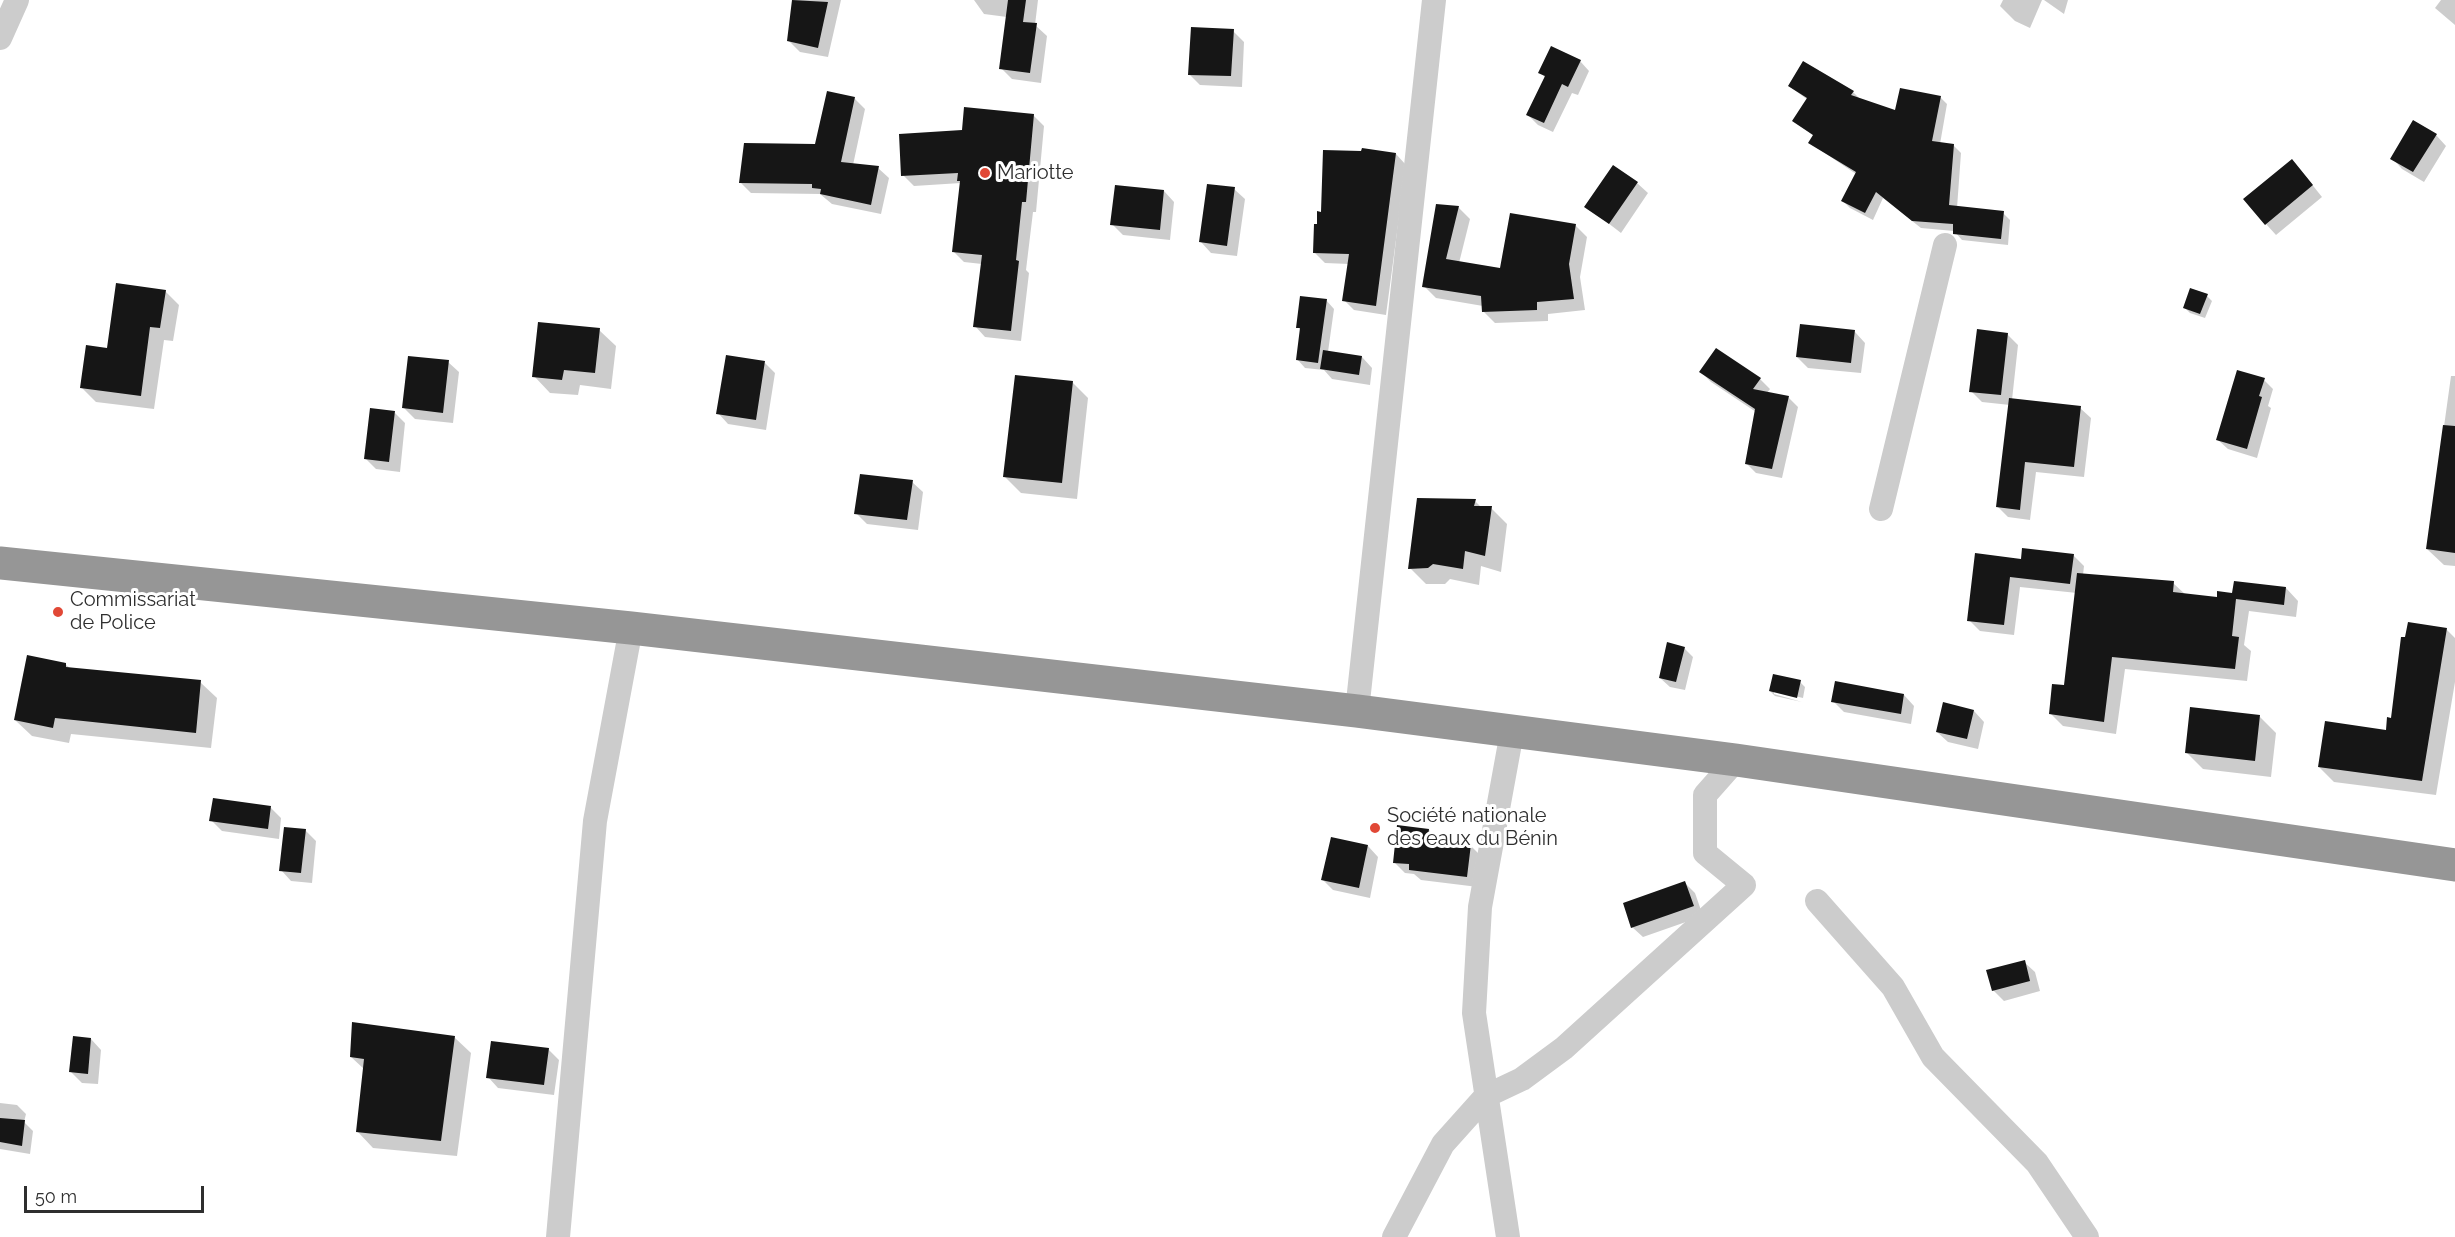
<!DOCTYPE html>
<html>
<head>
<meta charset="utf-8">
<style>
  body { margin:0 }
  #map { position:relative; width:2455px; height:1237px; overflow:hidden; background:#fff; font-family:Raleway,sans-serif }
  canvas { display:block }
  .scale { position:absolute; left:24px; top:1186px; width:180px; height:27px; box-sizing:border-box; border:3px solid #2f2f2f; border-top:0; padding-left:8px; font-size:18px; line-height:21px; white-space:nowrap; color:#2f2f2f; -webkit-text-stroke:4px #fff; paint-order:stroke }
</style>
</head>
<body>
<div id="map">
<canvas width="2455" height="1237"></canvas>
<div class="scale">50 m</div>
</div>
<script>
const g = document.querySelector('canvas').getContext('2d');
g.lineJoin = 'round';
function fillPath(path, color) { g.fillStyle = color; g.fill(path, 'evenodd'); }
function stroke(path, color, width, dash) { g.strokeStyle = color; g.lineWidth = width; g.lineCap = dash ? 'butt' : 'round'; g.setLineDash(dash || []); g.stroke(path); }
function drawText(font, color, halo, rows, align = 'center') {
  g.font = font + ' Raleway,sans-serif'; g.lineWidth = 6; g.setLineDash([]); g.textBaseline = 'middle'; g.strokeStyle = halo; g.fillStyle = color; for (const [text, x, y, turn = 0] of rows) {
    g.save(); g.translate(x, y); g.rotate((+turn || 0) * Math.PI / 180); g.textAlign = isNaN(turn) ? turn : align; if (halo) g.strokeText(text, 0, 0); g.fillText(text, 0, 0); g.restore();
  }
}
fillPath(new Path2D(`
  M793,0H841L828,57L800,52L789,41Z
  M974,0H1038L1035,25L1047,36L1041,83L1012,79L1001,68L1007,17L984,14Z
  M2003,0H2042L2030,28L2015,21L2000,6Z
  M2044,0H2068L2064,14Z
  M2441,0H2455V25L2435,8Z
  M1233,31L1244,42L1242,87L1200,85L1189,74Z
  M1580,61L1589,71L1578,95L1572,93L1553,132L1538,125L1528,115L1546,78L1540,73Z
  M1789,86L1853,92L1861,100L1896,112L1940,97L1947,104L1940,144L1953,145L1961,153L1957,208L2003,213L2010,220L2008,245L1962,240L1954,231L1921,228L1883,198L1873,220L1850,208L1843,201L1856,174L1810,143L1814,136L1794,121L1808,100Z
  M854,98L865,109L853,165L878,168L889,178L881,214L832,204L820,194L751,193L741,183L817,145Z
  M1033,115L1044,126L1036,212H1033L1026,270L1029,273L1021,341L985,337L975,326L982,264L964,262L953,251L961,183L914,186L903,175L963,132Z
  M2436,135L2446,146L2424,182L2402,169L2392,158Z
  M1396,154L1406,165L1386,315L1354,310L1344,300L1349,264L1325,263L1315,253L1318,225L1322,213Z
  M2302,172L2322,197L2276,235L2266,224Z
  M1637,183L1648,193L1621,233L1586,206Z
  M1234,189L1245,199L1237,256L1211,253L1201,242Z
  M1164,191L1174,202L1170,240L1123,235L1112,224Z
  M1458,207L1470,219L1459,263L1502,269L1575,225L1587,237L1580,277L1585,310L1548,314V321L1495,323L1483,311V306L1436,298L1424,286Z
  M165,291L179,305L173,341L164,340L154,409L96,402L82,388L108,349Z
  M2207,296L2212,301L2205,318L2190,313L2185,308Z
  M1326,300L1334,309L1328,352L1362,357L1372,368L1370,385L1332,379L1324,370L1305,368L1297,359L1301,331L1298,327Z
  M599,330L616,346L611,389L580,385L578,395L550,393L534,376Z
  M1855,332L1865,343L1861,373L1808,368L1797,357Z
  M2007,334L2018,345L2012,400L2080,408L2091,418L2084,477L2036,472L2030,520L2008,517L1998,507L2010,405L1982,402L1971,391Z
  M448,362L459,372L453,423L415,419L404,408Z
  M765,363L775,373L766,430L728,424L718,413Z
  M1701,372L1760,379L1770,389L1767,393L1788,397L1798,407L1782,478L1756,473L1746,463L1756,412L1711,382Z
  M2451,376H2455V566L2444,565L2427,549Z
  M2264,380L2273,389L2268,406L2271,408L2257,458L2228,449L2218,440Z
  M1072,382L1088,398L1077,499L1021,493L1005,477Z
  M395,413L405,423L400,472L376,469L366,459Z
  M912,482L923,492L918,530L867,524L856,513Z
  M1475,501L1482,508H1491L1507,524L1501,572L1481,566L1479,585L1450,579L1445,584H1426L1410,568Z
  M2073,555L2084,566L2083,575L2173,583L2186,595L2218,598L2286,588L2298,601L2296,617L2249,611L2244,645L2251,651L2247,681L2125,669L2116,734L2063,726L2050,713L2066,687L2077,593L2020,587L2014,635L1980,631L1969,620L2022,560Z
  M2446,629L2455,638V682L2436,795L2334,782L2319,767L2387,732Z
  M1684,648L1693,657L1685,690L1670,687L1660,678Z
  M66,665L70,668L200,682L217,698L211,748L71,734L69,743L32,736L15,720Z
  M1800,682L1805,687L1803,698L1774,691V694L1802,702L1775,696L1770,691Z
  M1904,695L1914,706L1911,724L1844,712L1833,701Z
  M1974,711L1984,722L1978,749L1948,742L1937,732Z
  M2260,717L2276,733L2271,777L2203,769L2187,753Z
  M271,808L281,818L279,839L222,831L211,820Z
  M305,830L316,841L312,883L291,881L281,870Z
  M1429,830L1440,842L1470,845L1481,856L1478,887L1421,880L1414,874L1405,873L1394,862Z
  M1368,846L1378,857L1370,898L1333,890L1323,880Z
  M1685,883L1695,893L1703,916L1643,937L1632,927Z
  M2024,962L2035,972L2040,991L2004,1001L1993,990Z
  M454,1037L471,1053L457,1156L373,1148L357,1131L364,1069L351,1057Z
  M91,1039L101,1050L98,1084L82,1083L71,1072Z
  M548,1049L559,1060L554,1095L498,1088L488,1077Z
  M0,1103L17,1105L26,1114L24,1122L33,1131L30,1154L0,1149Z`), '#0003');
fillPath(new Path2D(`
  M792,0L828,2L818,48L787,41Z
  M1008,0H1026L1023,22L1037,23L1030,73L999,69Z
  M1191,27L1234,29L1231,76L1188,75Z
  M1551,46L1581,60L1568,87L1562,84L1544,123L1526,115L1545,76L1538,73Z
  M1803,61L1854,91L1851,95L1895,110L1900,88L1941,96L1932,141L1954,144L1949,205L2004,211L2001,239L1953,234V224L1912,221L1876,192L1865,213L1841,201L1856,172L1808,143L1813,135L1792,121L1807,98L1788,86Z
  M827,91L855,97L841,162L879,166L871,205L820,194L821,189L812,188V184L739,183L744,143L815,144Z
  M964,107L1034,114L1026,202H1022L1016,260L1019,261L1011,331L973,327L982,255L952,252L960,181H957L958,173L901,176L899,134L962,130Z
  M2413,120L2437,134L2413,172L2390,159Z
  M1362,148L1396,153L1376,306L1342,301L1349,254L1313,253L1314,224H1317V211L1321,212L1323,150L1361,151Z
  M2292,159L2313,185L2265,225L2243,199Z
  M1613,165L1638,182L1609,224L1584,207Z
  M1207,184L1235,187L1227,246L1199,242Z
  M1115,185L1164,190L1160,230L1110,225Z
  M1436,204L1459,206L1446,259L1500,268L1510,213L1576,224L1569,264L1574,299L1537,302V310L1482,312L1481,296L1422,287Z
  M116,283L166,290L160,328L150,327L141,396L80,388L86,345L107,348Z
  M2190,288L2208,294L2200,314L2183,308Z
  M1300,296L1327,299L1318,363L1296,360L1300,328H1296Z
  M538,322L600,328L595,373L564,370L562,380L532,377Z
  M1800,324L1855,330L1851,363L1796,357Z
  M1977,329L2008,333L2001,395L1969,392Z
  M1716,348L1761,378L1753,389L1789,396L1772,469L1745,464L1755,409L1699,372Z
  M1323,350L1362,356L1359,375L1320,369Z
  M726,355L765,361L756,420L716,414Z
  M408,356L449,360L443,413L402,408Z
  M2237,370L2265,378L2259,396L2262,397L2247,449L2216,440Z
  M1015,375L1073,381L1062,483L1003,477Z
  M2009,398L2081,406L2074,467L2025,462L2020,510L1996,507Z
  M370,408L395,411L389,462L364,459Z
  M2443,425L2455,426V553L2426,549Z
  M860,474L913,480L907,520L854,514Z
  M1417,498L1476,499L1474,506H1492L1485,556L1465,551L1463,569L1433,564L1428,568L1408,569Z
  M2022,548L2074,554L2070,584L2010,577L2004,625L1967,621L1975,553L2021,559Z
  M2077,573L2174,581L2173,592L2217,597V591L2232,593L2234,581L2286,587L2284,605L2236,599L2232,636L2239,637L2235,669L2112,657L2104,722L2049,714L2052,684L2064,685Z
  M2408,622L2447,628L2422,781L2318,767L2325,721L2386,730L2387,717L2391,718L2401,637H2405Z
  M1667,642L1685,647L1676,682L1659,678Z
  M27,655L66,663V667L201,680L196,733L55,718L53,728L14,720Z
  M1773,674L1801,680L1797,698L1769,691Z
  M1835,681L1904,694L1901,714L1831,702Z
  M1943,702L1974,710L1967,739L1936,732Z
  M2190,707L2260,715L2255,761L2185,753Z
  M213,798L271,806L268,829L209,821Z
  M1397,825L1429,829L1428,839L1471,844L1467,877L1409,870V864L1393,863Z
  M284,827L306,829L301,873L279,871Z
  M1331,837L1368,845L1359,888L1321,880Z
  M1685,881L1694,906L1631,928L1623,903Z
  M2025,960L2030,981L1992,991L1986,970Z
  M352,1022L455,1036L441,1141L356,1132L364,1059L350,1057Z
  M73,1036L91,1038L88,1074L69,1072Z
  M491,1041L549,1048L544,1085L486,1078Z
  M0,1118L25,1120L22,1146L0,1142Z`), '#161616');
stroke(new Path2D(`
  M0,38L17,0
  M1881,509L1945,245
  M1357,711L1434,0
  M1817,901L1893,987L1933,1057L2037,1163L2087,1237
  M558,1237L595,821L631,628
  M1394,1237L1443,1144L1486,1096L1522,1079L1564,1048L1744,885L1705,853V795L1736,760
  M1508,1237L1474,1013L1480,907L1512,732`), '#ccc', 24);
stroke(new Path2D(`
  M0,563L631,628L1357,711L1736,760L2455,865`), '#969696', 33);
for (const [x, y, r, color] of [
  [985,173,6,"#e14836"],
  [58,612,6,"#e14836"],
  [1375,828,6,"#e14836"]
]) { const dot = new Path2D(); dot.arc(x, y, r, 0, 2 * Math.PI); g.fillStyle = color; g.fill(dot); stroke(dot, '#fff', 2); }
drawText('20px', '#2f2f2f', '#fff', [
  ["Mariotte",997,173],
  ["Commissariat",70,600],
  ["de Police",70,623],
  ["Société nationale",1387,816],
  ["des eaux du Bénin",1387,839]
], 'left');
</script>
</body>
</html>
